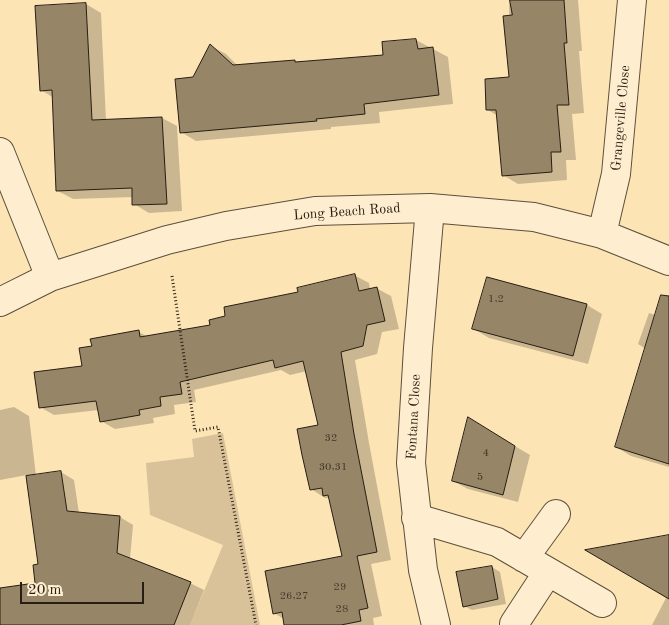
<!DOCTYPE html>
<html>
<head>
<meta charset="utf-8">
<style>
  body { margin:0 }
  #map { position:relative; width:669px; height:625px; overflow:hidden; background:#fde4b5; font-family:"Old Standard TT",serif }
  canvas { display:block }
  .scale { position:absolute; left:20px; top:582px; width:124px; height:22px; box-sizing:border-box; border:2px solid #271e13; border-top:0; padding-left:6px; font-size:15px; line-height:18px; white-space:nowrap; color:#271e13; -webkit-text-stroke:4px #feedcf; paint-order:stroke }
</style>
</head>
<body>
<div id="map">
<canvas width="669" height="625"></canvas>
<div class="scale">20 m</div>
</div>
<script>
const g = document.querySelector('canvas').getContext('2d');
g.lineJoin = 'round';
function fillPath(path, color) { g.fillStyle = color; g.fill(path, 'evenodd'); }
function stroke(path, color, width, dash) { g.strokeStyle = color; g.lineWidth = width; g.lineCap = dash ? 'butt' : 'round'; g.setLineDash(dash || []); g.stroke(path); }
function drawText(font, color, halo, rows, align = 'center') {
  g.font = font + ' "Old Standard TT",serif'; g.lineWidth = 4.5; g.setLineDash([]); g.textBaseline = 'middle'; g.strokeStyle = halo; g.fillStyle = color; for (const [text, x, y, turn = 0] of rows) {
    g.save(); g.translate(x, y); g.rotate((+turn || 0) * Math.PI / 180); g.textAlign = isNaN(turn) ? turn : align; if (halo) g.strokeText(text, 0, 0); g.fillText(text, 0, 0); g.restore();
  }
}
fillPath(new Path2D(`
  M223,433L260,625H190L223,545L150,515L146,463L194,457L192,439Z`), '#d9c299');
fillPath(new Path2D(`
  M509,0H578L582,51H579L584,113L572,114L576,160H566L567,180L518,184L503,175L498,116L488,110L510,79Z
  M86,4L101,13L106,121L162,118L177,126L182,211L149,213L134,204L133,197L73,199L58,191L54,98L41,90Z
  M416,40L448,57L453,104L379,112L380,123L331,127V129L196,141L181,132L194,78L211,46L226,54L238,66L294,61L299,63L385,56Z
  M354,275L369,283L370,290L376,288L391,296L399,329L382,332L377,354L355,360L369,443L391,560L371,564L382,616L373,618L374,625H285L284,619L274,613L343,557L330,498H325L311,489L319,426L307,371L290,375L281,370L194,390L196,402L174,405L175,414L153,418L154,423L115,429L101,421L99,410L54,415L40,407L84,367L94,347L139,332L148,337L212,326L300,293Z
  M587,305L602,314L588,364L489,338L474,329Z
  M649,313L669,319V356L646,349L638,344Z
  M669,368V467L631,456L616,447Z
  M14,407L29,416L36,476L61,472L74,480L79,513L120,517L133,525L130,559L190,583L204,590L190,625H0V590L37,584L39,565L27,475L0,480V410Z
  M469,419L530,455L518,502L468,489L453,481Z
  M669,564V625H652L666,598L654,590Z
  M492,567L500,572L506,604L472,610L464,606Z`), '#0003');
const building = new Path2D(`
  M510,0H564L567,43H564L569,105H557L561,152H551L552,172L502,176L496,110H486L485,79L509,77L503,16L512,15Z
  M86,3L92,120L162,117L167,204L132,205V188L56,191L52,90L40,91L35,6Z
  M416,39L418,49L433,47L439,95L364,104L365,114L316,119L317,121L180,133L175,79L193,77L210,44L233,65L295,60V62L383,55L382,42Z
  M355,274L359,291L377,287L385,321L367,325L363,346L341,352L354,434L377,552L357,556L368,608L359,610L361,621L341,625H284L282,612L273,614L265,571L342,556L328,495L323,496L322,488L310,490L302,455L297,429L318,425L303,361L275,368L273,360L180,382L182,394L160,397L161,406L139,410L140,415L100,422L96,401L39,408L34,372L82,366L79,348L92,346L90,339L139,330L140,337L210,325L209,320L225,316L224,307L298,292L297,288Z
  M487,277L587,304L573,356L472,329Z
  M661,295L669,296V464L615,447Z
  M468,417L515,446L503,495L452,481Z
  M61,471L67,511L120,516L117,553L191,582L174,625H0V588L35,583L33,565L38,564L26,476Z
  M669,535V599L585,550Z
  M492,566L498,599L463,607L456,572Z`);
fillPath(building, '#968567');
stroke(building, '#271e13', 1);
const minor = new Path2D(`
  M0,152L50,277
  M430,208L418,348L411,463L423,570L436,625
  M602,234L616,174L632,0
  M0,302L50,277L167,240L226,226L315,211L430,208L534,217L602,234L669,261
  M416,518L497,542L602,603
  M524,558L556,514
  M514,624L548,572`);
stroke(minor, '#5c503c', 30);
stroke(new Path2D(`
  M172,276L195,431L218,427L256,625`), '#271e13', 3, [1, 2.5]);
stroke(minor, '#feedcf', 28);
drawText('11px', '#433828', null, [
  ["1,2",496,299],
  ["32",331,438],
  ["4",486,453],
  ["30,31",333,467],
  ["5",480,477],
  ["29",340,587],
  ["26,27",294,596],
  ["28",342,609]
]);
drawText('14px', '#271e13', '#feedcf', [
  ["Grangeville Close",621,118,-85],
  ["Long Beach Road",347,212,-4],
  ["Fontana Close",414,417,-87]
]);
</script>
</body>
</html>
